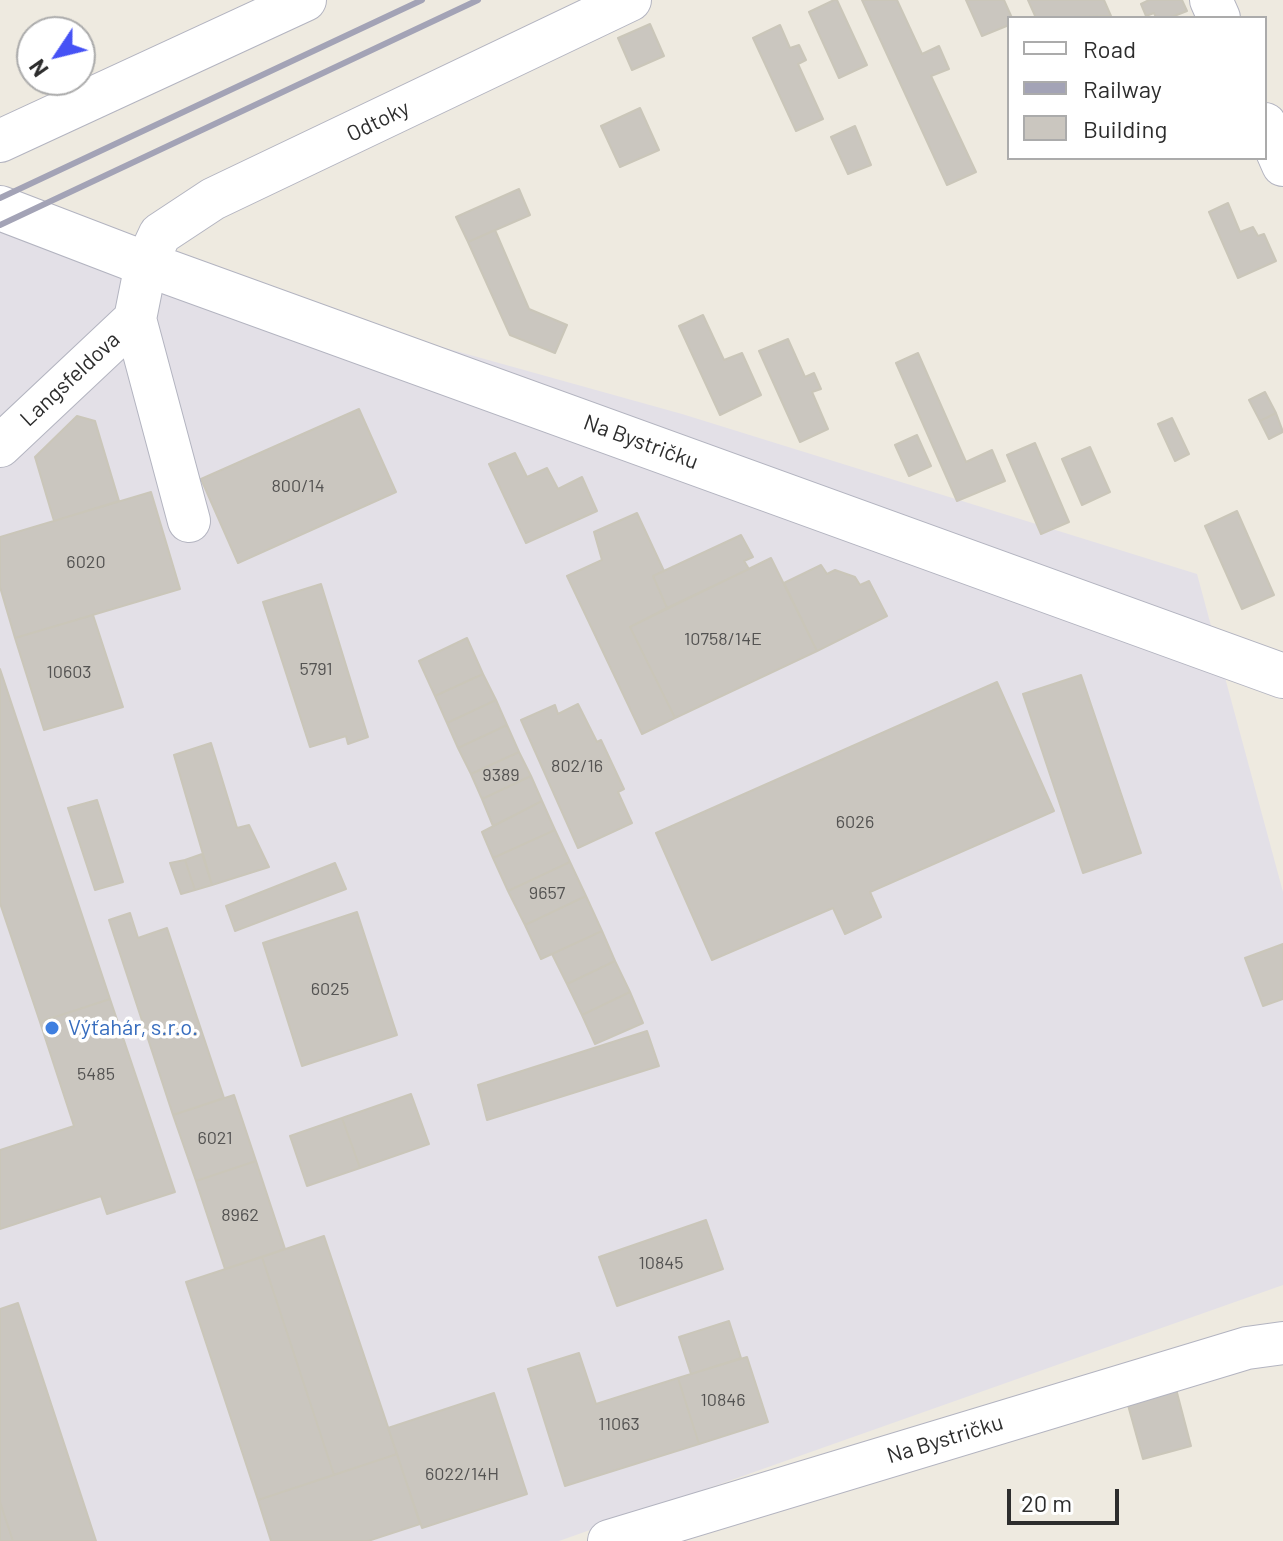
<!DOCTYPE html>
<html>
<head>
<meta charset="utf-8">
<style>
  body { margin:0 }
  #map { position:relative; width:1283px; height:1541px; overflow:hidden; background:#eeeae0; font-family:Barlow,sans-serif }
  canvas { display:block }
  .legend { position:absolute; left:1007px; top:16px; width:260px; height:144px; box-sizing:border-box; background:#fff; border:2px solid #ababab; margin:0; padding:10px 14px; list-style:none; font-size:24px; color:#2d2d2d }
  .legend li { display:flex; align-items:center; gap:16px; height:40px }
  .legend b { width:40px; border:2px solid #ababab }
  .north { position:absolute; left:16px; top:16px; width:80px; height:80px; box-sizing:border-box; background:#fff; border:2px solid #ababab; border-radius:50%; rotate:235deg; font-size:22px; font-weight:700; line-height:32px; text-align:center; color:#2d2d2d }
  .north::after { content:''; display:block; margin:auto; width:28px; height:36px; background:#4652f5; clip-path:polygon(50% 0,100% 100%,50% 72%,0 100%) }
  .scale { position:absolute; left:1007px; top:1489px; width:112px; height:36px; box-sizing:border-box; border:4px solid #2d2d2d; border-top:0; padding-left:10px; font-size:24px; line-height:28px; white-space:nowrap; color:#2d2d2d; -webkit-text-stroke:6px #fff; paint-order:stroke }
</style>
</head>
<body>
<div id="map">
<canvas width="1283" height="1541"></canvas>
<ul class="legend">
<li><b style="height:10px;background:#fff"></b>Road</li>
<li><b style="height:10px;background:#a3a3b6"></b>Railway</li>
<li><b style="height:22px;background:#cac6bf"></b>Building</li>
</ul>
<div class="north">N</div>
<div class="scale">20 m</div>
</div>
<script>
const g = document.querySelector('canvas').getContext('2d');
g.lineJoin = 'round';
function fillPath(path, color) { g.fillStyle = color; g.fill(path, 'evenodd'); }
function stroke(path, color, width, dash) { g.strokeStyle = color; g.lineWidth = width; g.lineCap = dash ? 'butt' : 'round'; g.setLineDash(dash || []); g.stroke(path); }
function drawText(font, color, halo, rows, align = 'center') {
  g.font = font + ' Barlow,sans-serif'; g.lineWidth = 7; g.setLineDash([]); g.textBaseline = 'middle'; g.strokeStyle = halo; g.fillStyle = color; for (const [text, x, y, turn = 0] of rows) {
    g.save(); g.translate(x, y); g.rotate((+turn || 0) * Math.PI / 180); g.textAlign = isNaN(turn) ? turn : align; if (halo) g.strokeText(text, 0, 0); g.fillText(text, 0, 0); g.restore();
  }
}
fillPath(new Path2D(`
  M0,224L682,414L1197,574L1283,892V1285L559,1541H0Z`), '#e3e0e7');
const building = new Path2D(`
  M834,0H837L867,65L839,78L809,12Z
  M862,0H897L922,54L939,46L949,69L931,76L976,172L947,185Z
  M966,0H1004L1012,18H1009V25L982,36Z
  M1028,0H1104L1111,16L1036,18Z
  M1149,0H1182L1187,11L1169,18H1156L1154,13L1146,16L1141,4Z
  M650,24L664,56L632,70L618,38Z
  M780,25L790,48L799,45L806,60L798,64L823,119L796,131L753,38Z
  M640,108L659,150L620,167L601,126Z
  M855,126L871,165L848,174L831,137Z
  M519,189L530,215L468,242L456,217Z
  M1228,203L1240,232L1253,227L1258,236L1264,234L1276,261L1238,278L1209,212Z
  M495,230L529,309L567,325L555,353L510,335L468,242Z
  M703,315L724,360L742,353L761,395L720,415L679,326Z
  M788,339L805,377L814,373L821,389L812,392L828,429L800,442L759,351Z
  M918,353L966,462L992,450L1005,481L957,501L896,363Z
  M1265,392L1276,413L1260,421L1249,400Z
  M359,409L396,492L238,563L201,479Z
  M1276,413L1283,432L1269,439L1260,421Z
  M77,416L95,421L119,501L54,521L35,457Z
  M1172,418L1189,454L1175,461L1158,424Z
  M917,435L931,466L909,476L895,445Z
  M1035,443L1069,522L1041,534L1007,455Z
  M1090,447L1110,492L1082,505L1062,459Z
  M515,453L527,477L547,468L558,489L582,477L597,511L526,543L489,464Z
  M151,492L180,589L15,638L0,587V537Z
  M1237,511L1274,595L1242,609L1205,526Z
  M637,513L664,571L653,576L667,608L630,627L675,718L642,734L567,576L602,560L594,532Z
  M741,535L753,557L744,561L749,569L667,608L653,576Z
  M771,558L817,651L675,718L630,627Z
  M821,565L827,574L835,570L855,577L860,585L869,581L887,616L817,651L784,583Z
  M321,584L368,737L348,744L346,736L310,747L263,602Z
  M93,615L123,707L44,730L15,638Z
  M467,638L483,674L435,696L419,661Z
  M0,669L110,999L40,1022L0,903Z
  M483,674L496,700L447,723L435,696Z
  M1081,675L1141,853L1083,873L1023,694Z
  M997,682L1054,811L870,892L881,917L845,934L833,908L712,960L656,833Z
  M496,700L507,725L458,748L447,723Z
  M578,704L597,742L601,740L624,789L618,792L632,823L578,848L521,720L555,705L558,714Z
  M507,725L519,752L471,774L458,748Z
  M211,743L237,828L249,825L269,867L212,885L174,755Z
  M519,752L531,776L482,799L471,774Z
  M531,776L542,801L493,826L482,799Z
  M97,800L123,882L95,890L68,808Z
  M542,801L555,830L493,858L482,832Z
  M555,830L570,862L508,891L493,858Z
  M202,854L212,885L195,890L185,860Z
  M185,860L195,890L181,894L170,863Z
  M570,862L586,896L525,925L508,891Z
  M335,863L346,889L235,931L226,906Z
  M586,896L602,931L541,959L525,925Z
  M357,912L397,1035L302,1066L263,943Z
  M130,913L138,938L167,928L224,1098L173,1115L109,920Z
  M602,931L615,961L567,984L552,954Z
  M1283,944V999L1263,1006L1245,958Z
  M615,961L630,992L582,1015L567,984Z
  M630,992L643,1023L595,1044L582,1015Z
  M110,999L175,1192L107,1214L101,1196L0,1229V1150L74,1126L40,1022Z
  M647,1031L659,1066L487,1120L478,1085Z
  M411,1094L429,1144L360,1168L342,1118Z
  M234,1095L256,1161L196,1181L173,1115Z
  M342,1118L360,1168L307,1186L290,1136Z
  M256,1161L285,1249L225,1269L196,1181Z
  M706,1220L723,1269L617,1306L599,1257Z
  M324,1236L397,1454L334,1475L262,1257Z
  M262,1257L334,1475L258,1500L186,1282Z
  M18,1303L96,1541H13L0,1502V1309Z
  M729,1321L741,1358L691,1374L679,1337Z
  M579,1353L596,1404L678,1378L699,1444L565,1486L528,1369Z
  M747,1357L768,1422L699,1444L678,1378Z
  M1175,1385L1191,1446L1143,1459L1126,1398Z
  M494,1393L527,1494L422,1528L388,1428Z
  M397,1454L420,1524L368,1541H271L258,1500Z
  M0,1502L13,1541H0Z`);
fillPath(building, '#cac6bf');
stroke(building, '#cac6b9', 2);
const minor = new Path2D(`
  M1211,0L1219,18
  M1265,124L1283,165
  M0,141L305,0
  M135,319L189,521
  M0,446L135,319L146,264L160,234L213,199L630,0
  M609,1541L1247,1348L1283,1343`);
const tertiary = new Path2D(`
  M0,208L146,264L1283,676`);
stroke(minor, '#b3b4c0', 44);
stroke(tertiary, '#b3b4c0', 46);
stroke(minor, '#fff', 42);
stroke(tertiary, '#fff', 44);
stroke(new Path2D(`
  M0,198L422,0
  M0,225L478,0`), '#a3a3b6', 6);
for (const [x, y, r, color] of [
  [52,1028,8,"#3f7fe0"]
]) { const dot = new Path2D(); dot.arc(x, y, r, 0, 2 * Math.PI); g.fillStyle = color; g.fill(dot); stroke(dot, '#fff', 3); }
drawText('18px', '#545352', null, [
  ["800/14",298,486],
  ["6020",86,562],
  ["10758/14E",723,639],
  ["5791",316,669],
  ["10603",69,672],
  ["802/16",577,766],
  ["9389",501,775],
  ["6026",855,822],
  ["9657",547,893],
  ["6025",330,989],
  ["5485",96,1074],
  ["6021",215,1138],
  ["8962",240,1215],
  ["10845",661,1263],
  ["10846",723,1400],
  ["11063",619,1424],
  ["6022/14H",462,1474]
]);
drawText('22px', '#2d2d2d', '#fff', [
  ["Odtoky",378,121,-26],
  ["Langsfeldova",70,379,-43],
  ["Na Bystričku",641,442,20],
  ["Na Bystričku",945,1439,-17]
]);
drawText('22px', '#366cbe', '#fff', [
  ["Výťahár, s.r.o.",68,1028]
], 'left');
</script>
</body>
</html>
